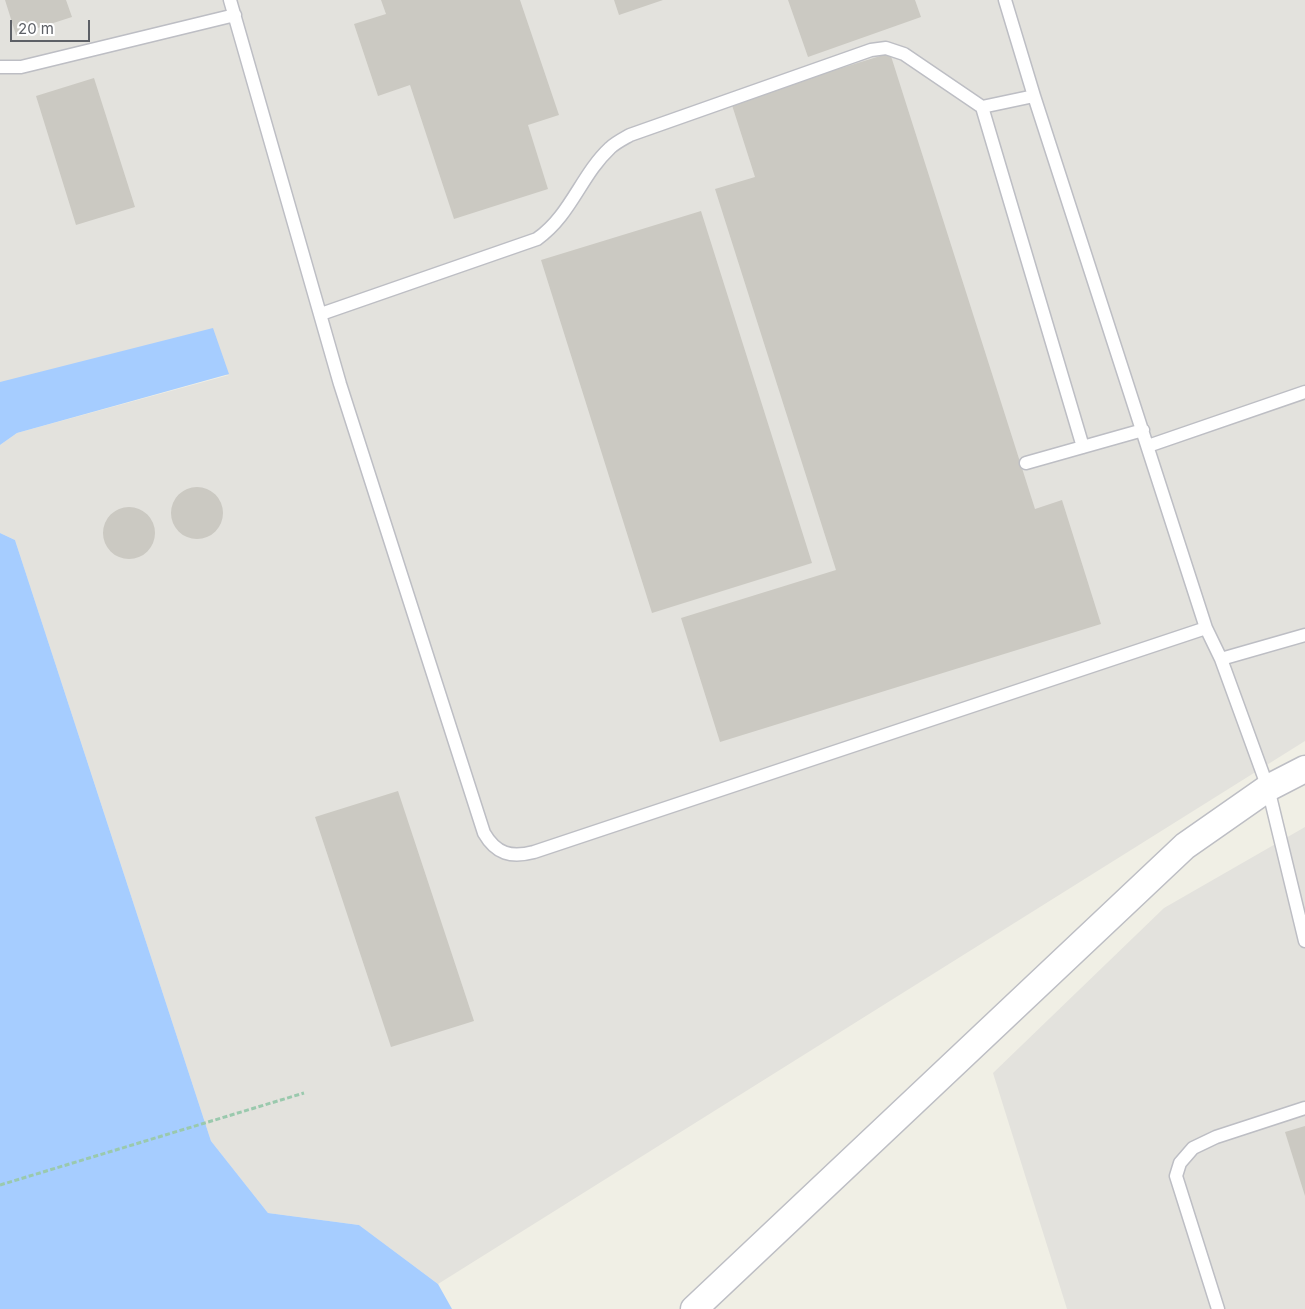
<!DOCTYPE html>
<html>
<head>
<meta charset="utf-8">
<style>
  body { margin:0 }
  #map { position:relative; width:1305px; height:1309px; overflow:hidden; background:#f0efe5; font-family:Inter,sans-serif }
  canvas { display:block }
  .scale { position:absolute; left:10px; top:20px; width:80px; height:22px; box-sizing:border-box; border:2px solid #5d6066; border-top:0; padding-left:6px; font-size:15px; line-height:18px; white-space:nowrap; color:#5d6066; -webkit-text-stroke:4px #fff; paint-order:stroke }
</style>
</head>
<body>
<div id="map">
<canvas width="1305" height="1309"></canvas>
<div class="scale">20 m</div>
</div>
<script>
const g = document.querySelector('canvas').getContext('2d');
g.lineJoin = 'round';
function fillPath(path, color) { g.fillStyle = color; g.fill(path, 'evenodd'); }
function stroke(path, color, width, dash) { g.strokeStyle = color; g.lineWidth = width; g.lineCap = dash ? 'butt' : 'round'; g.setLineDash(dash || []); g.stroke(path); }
fillPath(new Path2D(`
  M0,0H1305V741L438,1284L359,1225L268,1213L211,1141L15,540L0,533V445L17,433L229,375L0,382Z
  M1305,827V1309H1067L993,1073L1164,908Z`), '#e3e2dd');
fillPath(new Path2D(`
  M213,328L229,374L17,433L0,445V382Z
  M0,533L15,540L211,1141L268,1213L359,1225L438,1284L452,1309H0Z`), '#a6cdff');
fillPath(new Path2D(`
  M5,0H66L72,17L16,35Z
  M381,0H520L559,115L528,125L548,189L454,219L410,85L378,96L354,24L386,14Z
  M614,0H663L619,15Z
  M788,0H915L921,17L808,57Z
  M890,53L1035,509L1062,500L1101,624L720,742L681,618L836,570L715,189L755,177L731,102Z
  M94,78L135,207L76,225L36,96Z
  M701,211L812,563L652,613L541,260Z
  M171 513a26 26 0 1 1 52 0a26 26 0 1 1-52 0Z
  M103 533a26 26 0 1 1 52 0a26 26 0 1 1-52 0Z
  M398,791L474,1021L391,1047L315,817Z
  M1305,1126V1196L1285,1132Z`), '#cbc9c2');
const lane = new Path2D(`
  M230,0L340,384L484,833C496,854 511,858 534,852L1206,628
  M1005,0L1034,96L1206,628L1221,659L1268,788L1305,941
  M0,67H21L235,15
  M982,107L1034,96
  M321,314L537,239C571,215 581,175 610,148C615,143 623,139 630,135L871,50L886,48L904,54L982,107L1083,447
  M1148,446L1305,392
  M1026,463L1143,430
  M1221,659L1305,635
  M1218,1309L1176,1176L1180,1163L1193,1148L1216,1137L1305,1108`);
const street = new Path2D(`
  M694,1309L1185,846L1268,788L1305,769`);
stroke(lane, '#bdbec4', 15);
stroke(street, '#bdbec4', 29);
stroke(new Path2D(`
  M0,1185L304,1093`), '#9ac9ad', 3, [5, 2.5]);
stroke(lane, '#fff', 12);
stroke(street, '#fff', 26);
</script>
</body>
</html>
